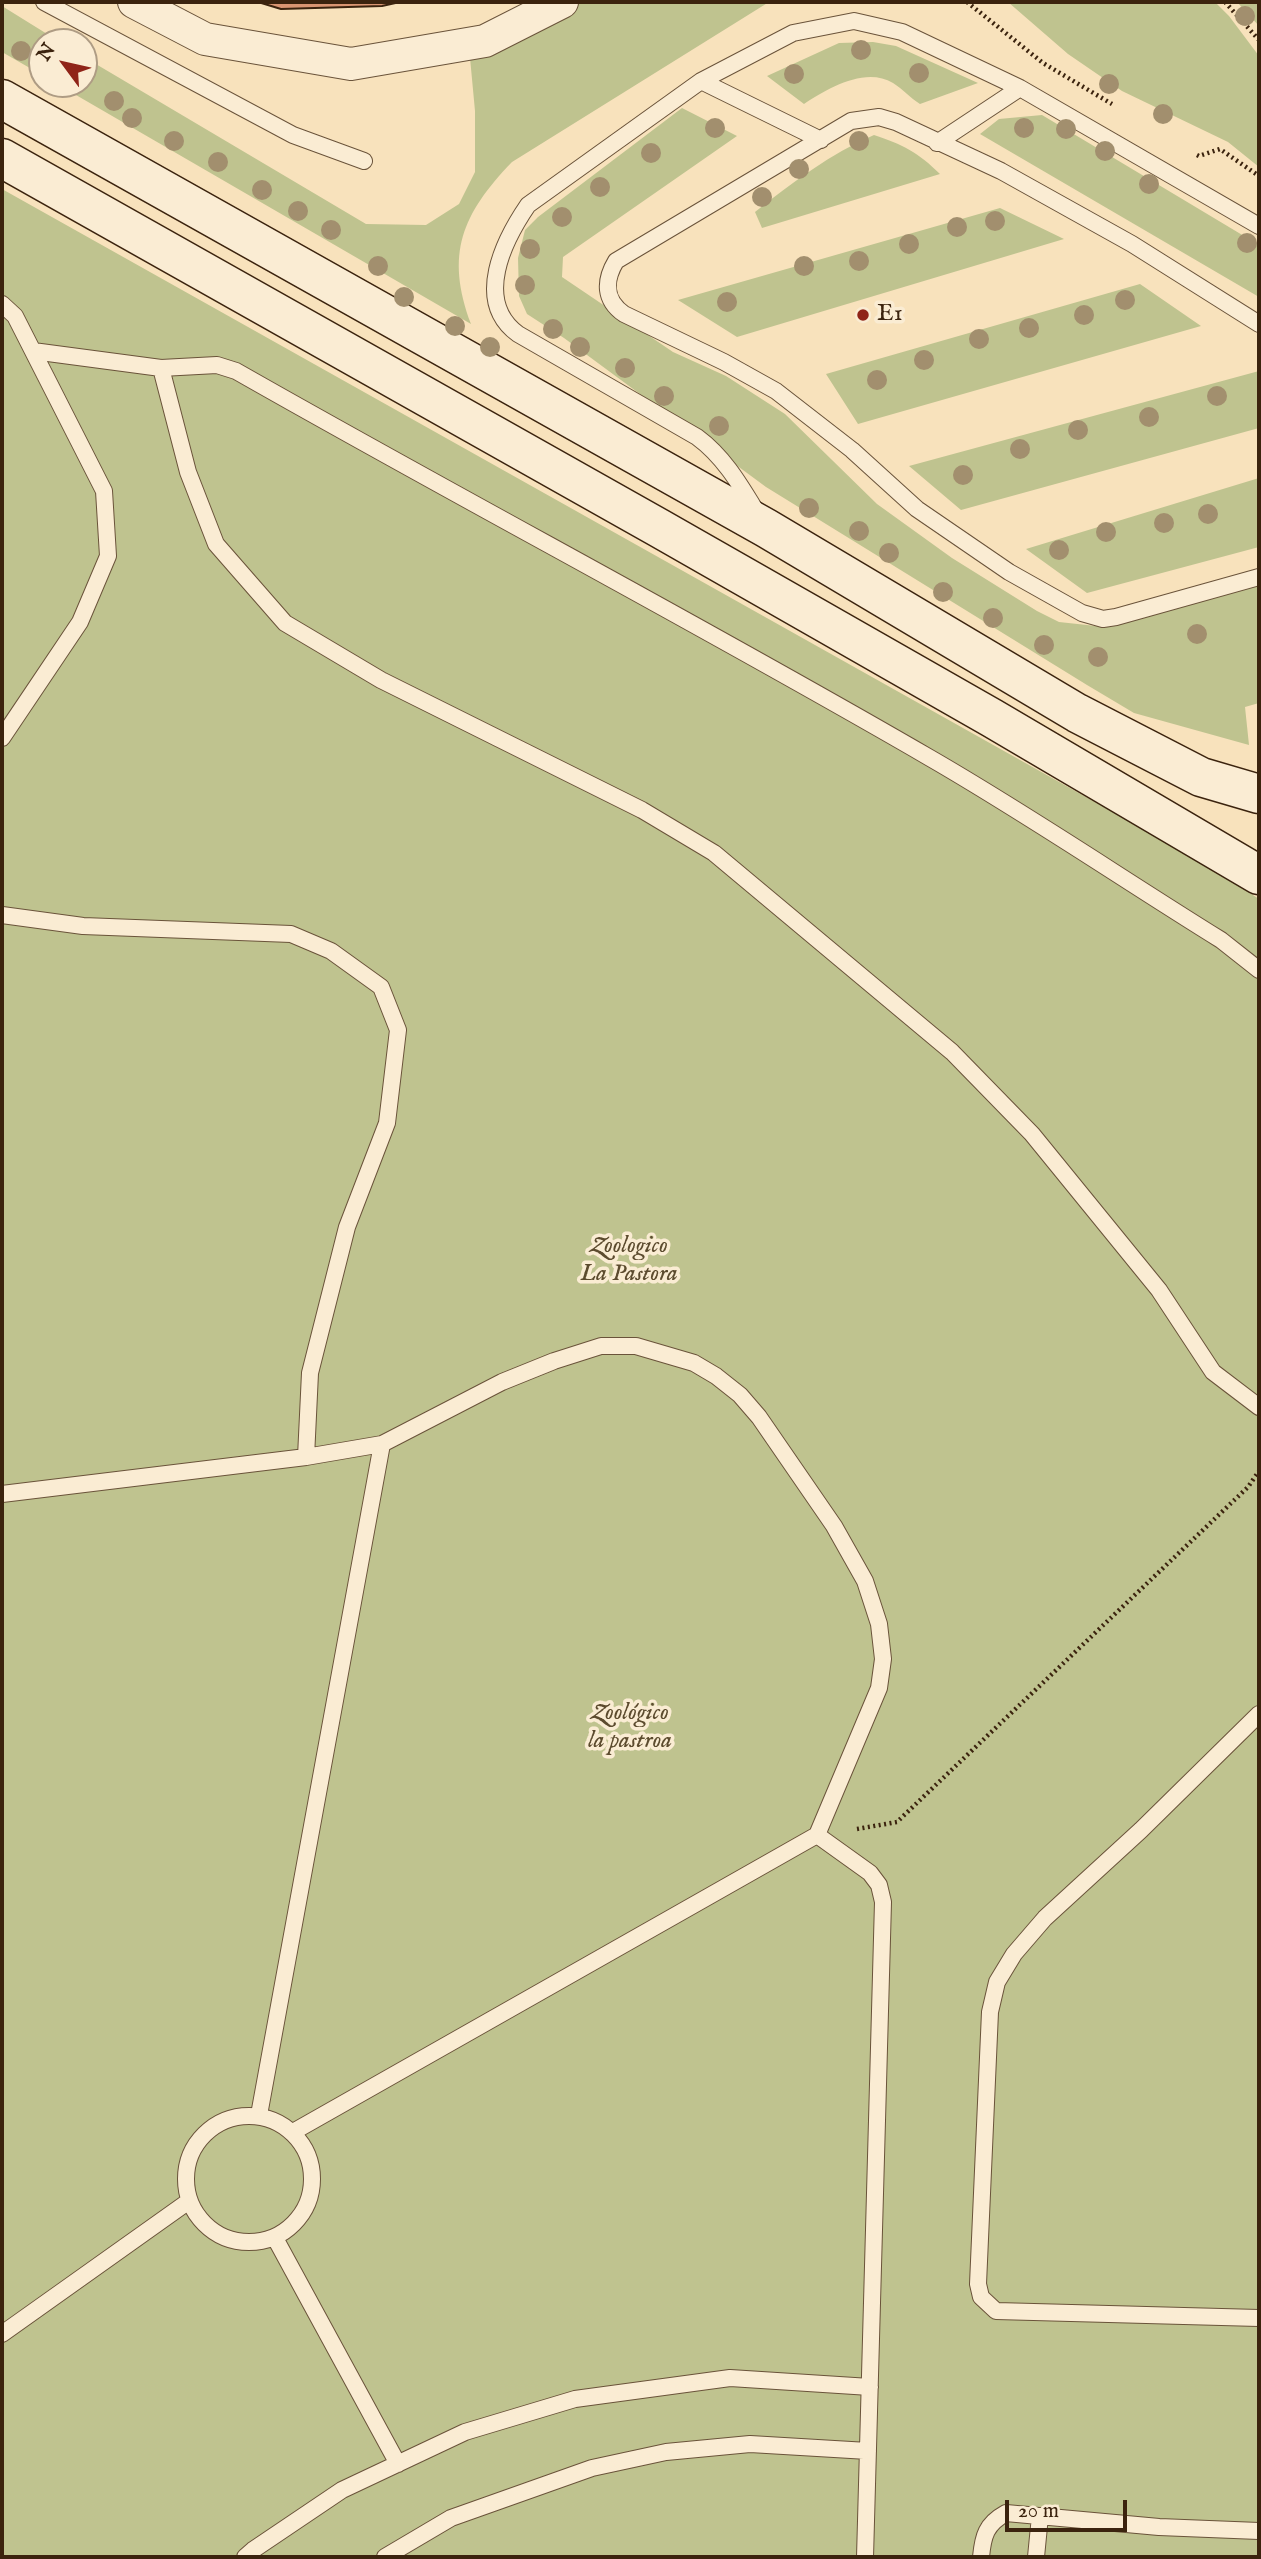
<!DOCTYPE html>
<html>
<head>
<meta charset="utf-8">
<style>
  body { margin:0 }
  #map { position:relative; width:1261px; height:2559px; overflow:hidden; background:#f8e2bc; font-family:"IM FELL English",serif }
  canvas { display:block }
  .frame { position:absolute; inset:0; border:4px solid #3b230e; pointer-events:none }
  .north { position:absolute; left:28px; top:28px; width:70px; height:70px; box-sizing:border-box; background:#faecd3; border:2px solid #ae9c84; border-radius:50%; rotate:303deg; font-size:19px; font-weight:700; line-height:28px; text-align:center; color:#3b230e }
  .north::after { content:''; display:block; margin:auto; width:24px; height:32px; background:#8f2418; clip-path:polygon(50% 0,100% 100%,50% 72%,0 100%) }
  .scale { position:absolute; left:1005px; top:2500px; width:122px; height:32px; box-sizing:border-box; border:4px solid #3b230e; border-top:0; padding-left:9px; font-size:21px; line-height:24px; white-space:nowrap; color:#3b230e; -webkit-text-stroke:5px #faecd3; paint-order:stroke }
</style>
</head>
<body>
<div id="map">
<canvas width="1261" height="2559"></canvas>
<div class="frame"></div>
<div class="north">N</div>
<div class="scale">20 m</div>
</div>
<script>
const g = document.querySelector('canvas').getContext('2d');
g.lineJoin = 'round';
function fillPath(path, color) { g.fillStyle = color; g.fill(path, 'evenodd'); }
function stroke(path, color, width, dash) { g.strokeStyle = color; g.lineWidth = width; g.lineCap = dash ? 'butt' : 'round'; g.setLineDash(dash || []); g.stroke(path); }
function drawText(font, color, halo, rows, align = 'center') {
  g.font = font + ' "IM FELL English",serif'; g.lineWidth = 7; g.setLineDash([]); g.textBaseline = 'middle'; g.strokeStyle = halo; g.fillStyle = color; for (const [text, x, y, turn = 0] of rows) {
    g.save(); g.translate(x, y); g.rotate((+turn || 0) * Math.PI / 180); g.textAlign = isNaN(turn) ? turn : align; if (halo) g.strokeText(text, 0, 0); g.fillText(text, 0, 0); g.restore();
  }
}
fillPath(new Path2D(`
  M570,2H769L512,162C462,214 445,254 471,324L57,84H84V57L366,224L426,225L459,204L475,172V111L469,47Z
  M1008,2H1215L1229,16L1259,56V167L1228,142L1122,91L1068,54Z
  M1237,2L1259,3V26Z
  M2,6L60,42H42V75L2,52Z
  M873,42L896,46L978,83L920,104C910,98 903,89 893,83C865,66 827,89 804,104L767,76L839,43Z
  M682,108L737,136L563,257L562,277L673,352L726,376L785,414L877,504L952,558L1037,611L1059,622L1096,626L1259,581V703L1245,707L1249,745L1134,713L1087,685L766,487L564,338L527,314L519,296L518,258L525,230L538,217Z
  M1042,115L1259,245V297L980,134L999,119Z
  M874,135C902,144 919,153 940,174L762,228L755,212C793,182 830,154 874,135Z
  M2,189L1209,866L1259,899V2557H2Z
  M1000,208L1064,239L737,337L678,300Z
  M1140,284L1201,326L858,424L826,374Z
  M1259,371V428L961,510L909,466Z
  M1259,478V547L1087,593L1026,549Z`), '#bfc38f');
const building = new Path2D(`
  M258,2H400L382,6L281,9Z`);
fillPath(building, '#d99572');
stroke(building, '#3b230e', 2);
const lane = new Path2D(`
  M44,2L293,135L364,161
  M701,81L821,140
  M937,143L1020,88
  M2,304L15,316L104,491L108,556L80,622L2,738
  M1259,324L1132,244L1001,171L896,122L879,117L851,121L616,261C604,281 604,300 624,314L724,362L776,391L852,450L917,509L1009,572L1082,613L1103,619L1116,617L1259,577
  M33,351L161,368L217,365L236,371C466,502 701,625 930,758C1029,815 1124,880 1221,940L1259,970
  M161,368L188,472L216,544L285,623L381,680L642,810L714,853L952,1052L1032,1134L1159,1290L1213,1372L1259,1407
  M756,511C739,483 723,456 697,437L518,334C473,301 504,240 528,205L701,81L793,33L854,21L902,32L1020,88L1259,226
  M2,915L83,926L291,934L331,951L381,987L398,1030L387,1123L347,1227L310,1373L306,1457
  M2,1494L306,1457L382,1444L259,2115
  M1259,1714L1141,1830L1045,1918L1014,1954L997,1982L990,2012L978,2284L981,2297L996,2311L1259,2318
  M817,1835L870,1873L879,1885L883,1902L865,2557
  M186 2179a63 63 0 1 1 126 0a63 63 0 1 1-126 0Z
  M293,2132L817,1835L879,1688L883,1659L879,1624L865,1581L834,1526L759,1417L740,1395L716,1376L694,1363L636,1346H601L554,1361L502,1382L382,1444
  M275,2238L398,2464
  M2,2334L189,2201
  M245,2557L253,2550L342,2490L465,2432L575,2399L730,2378L870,2387
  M385,2557L451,2518L592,2468L666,2452L750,2444L868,2451
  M981,2557C983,2536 986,2524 1006,2513L1159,2527L1259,2531
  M1036,2557L1040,2516`);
const street = new Path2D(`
  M134,2L205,39L351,64L485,41L562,2`);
const secondary = new Path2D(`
  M2,99L766,528L1077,713L1201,777L1259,794
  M2,158L659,528L992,718L1259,875`);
stroke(lane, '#6a533a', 18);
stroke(street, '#6a533a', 34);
stroke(secondary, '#3b230e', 41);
stroke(new Path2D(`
  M967,2L1043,63L1112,104
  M1225,2L1259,40
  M1197,155L1199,156L1220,149L1259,176
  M857,1829L897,1822L1248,1487L1259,1471`), '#3b230e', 4.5, [2, 3.5]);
stroke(lane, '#faecd3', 16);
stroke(street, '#faecd3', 32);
stroke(secondary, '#faecd3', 38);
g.fillStyle = '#a28f6e';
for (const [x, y] of [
  [1245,16],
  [861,50],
  [21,51],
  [919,73],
  [794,74],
  [1109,84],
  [114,101],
  [1163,114],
  [132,118],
  [715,128],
  [1024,128],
  [1066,129],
  [174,141],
  [859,141],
  [1105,151],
  [651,153],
  [218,162],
  [799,169],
  [1149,184],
  [600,187],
  [262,190],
  [762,197],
  [298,211],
  [562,217],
  [995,221],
  [957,227],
  [331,230],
  [1247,243],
  [909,244],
  [530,249],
  [859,261],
  [378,266],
  [804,266],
  [525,285],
  [404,297],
  [1125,300],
  [727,302],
  [1084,315],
  [455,326],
  [1029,328],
  [553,329],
  [979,339],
  [490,347],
  [580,347],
  [924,360],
  [625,368],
  [877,380],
  [664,396],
  [1217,396],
  [1149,417],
  [719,426],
  [1078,430],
  [1020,449],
  [963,475],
  [809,508],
  [1208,514],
  [1164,523],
  [859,531],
  [1106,532],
  [1059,550],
  [889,553],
  [943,592],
  [993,618],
  [1197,634],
  [1044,645],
  [1098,657]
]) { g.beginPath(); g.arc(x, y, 10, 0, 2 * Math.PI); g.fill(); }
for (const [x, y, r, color] of [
  [863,315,7,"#8f2418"]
]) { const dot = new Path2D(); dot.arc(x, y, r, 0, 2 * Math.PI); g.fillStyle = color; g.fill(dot); stroke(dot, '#faecd3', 2.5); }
drawText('24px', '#3b230e', '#faecd3', [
  ["E1",877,315]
], 'left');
drawText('italic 24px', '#5c4b2e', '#faecd3', [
  ["Zoologico",629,1247],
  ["La Pastora",629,1275],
  ["Zoológico",630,1714],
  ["la pastroa",630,1742]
]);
</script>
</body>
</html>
